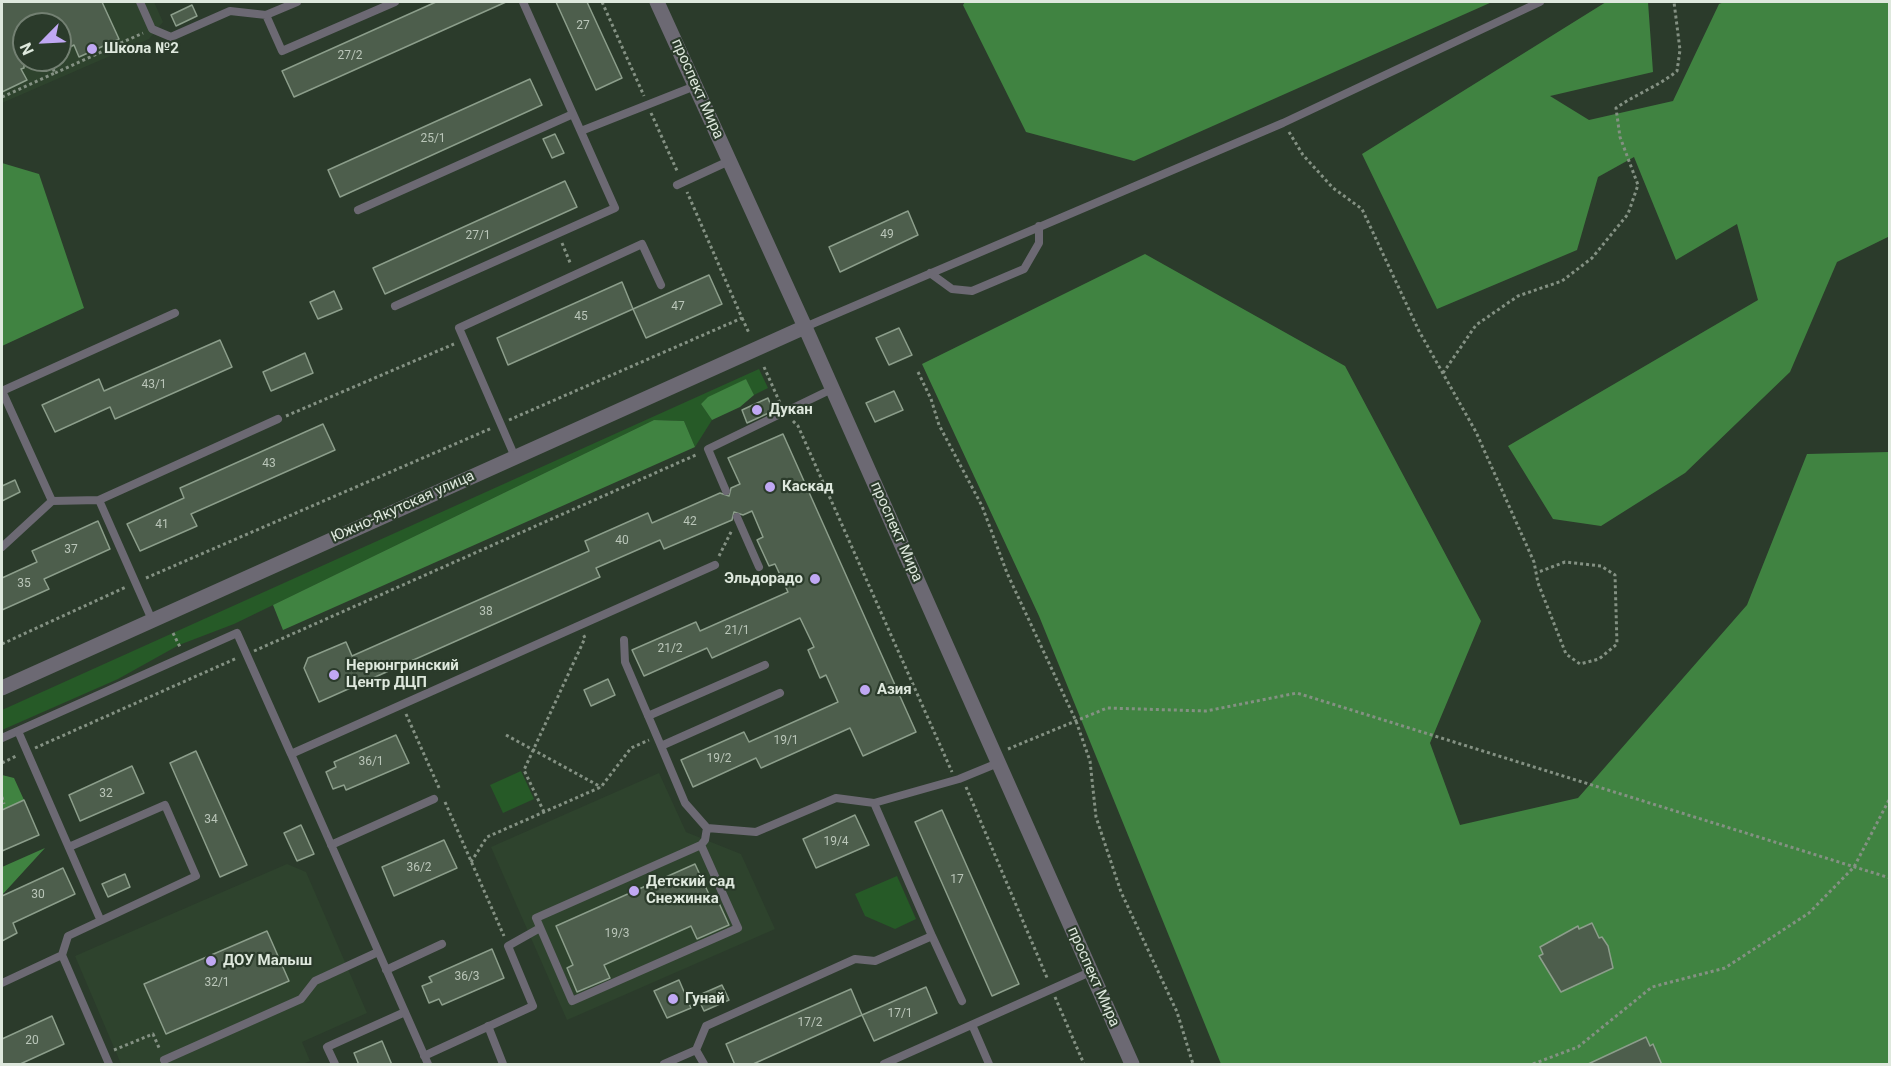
<!DOCTYPE html>
<html>
<head>
<meta charset="utf-8">
<style>
  body { margin:0 }
  #map { position:relative; width:1891px; height:1066px; overflow:hidden; background:#2b3b2b; font-family:Roboto,sans-serif }
  canvas { display:block }
  .frame { position:absolute; inset:0; border:3px solid #dee8dd; pointer-events:none }
  .north { position:absolute; left:12px; top:12px; width:60px; height:60px; box-sizing:border-box; background:#2b3b2b; border:2px solid #738072; border-radius:50%; rotate:246deg; font-size:16px; font-weight:700; line-height:24px; text-align:center; color:#dee8dd }
  .north::after { content:''; display:block; margin:auto; width:21px; height:27px; background:#c0a8f3; clip-path:polygon(50% 0,100% 100%,50% 72%,0 100%) }
</style>
</head>
<body>
<div id="map">
<canvas width="1891" height="1066"></canvas>
<div class="frame"></div>
<div class="north">N</div>
</div>
<script>
const g = document.querySelector('canvas').getContext('2d');
g.lineJoin = 'round';
function fillPath(path, color) { g.fillStyle = color; g.fill(path, 'evenodd'); }
function stroke(path, color, width, dash) { g.strokeStyle = color; g.lineWidth = width; g.lineCap = dash ? 'butt' : 'round'; g.setLineDash(dash || []); g.stroke(path); }
function drawText(font, color, halo, rows, align = 'center') {
  g.font = font + ' Roboto,sans-serif'; g.lineWidth = 4.5; g.setLineDash([]); g.textBaseline = 'middle'; g.strokeStyle = halo; g.fillStyle = color; for (const [text, x, y, turn = 0] of rows) {
    g.save(); g.translate(x, y); g.rotate((+turn || 0) * Math.PI / 180); g.textAlign = isNaN(turn) ? turn : align; if (halo) g.strokeText(text, 0, 0); g.fillText(text, 0, 0); g.restore();
  }
}
fillPath(new Path2D(`
  M2,2H154L163,22L149,39L2,103ZM24,24H60V60H24Z
  M659,773L686,832L741,854L775,929L567,1020L491,847Z
  M287,864L306,872L367,1013L302,1042L310,1061L303,1064H121L75,956Z`), '#2e432d');
fillPath(new Path2D(`
  M759,369L768,388L754,395L746,379L701,404L712,420L695,447L684,421L654,420L234,624L179,645L118,679L2,730V710Z
  M521,771L534,799L503,813L490,785Z
  M897,876L916,919L895,929L865,916L855,894Z`), '#265a27');
fillPath(new Path2D(`
  M965,2H1492L1134,161L1026,132L963,5Z
  M1606,2H1648L1653,72L1550,96L1589,120L1673,101L1719,4L1724,2H1889L1890,236L1837,262L1790,372L1685,473L1601,526L1553,519L1508,446L1758,300L1737,224L1676,260L1634,157L1598,177L1577,250L1437,309L1362,154Z
  M2,163L39,174L84,308L2,346Z
  M1145,254L1345,366L1481,621L1430,743L1460,825L1578,798L1747,605L1807,454L1889,452V1064H1221L1039,616L922,364Z
  M746,379L754,395L740,407L712,420L701,404L708,397Z
  M654,420L684,421L695,447L283,630L273,605Z
  M2,775L14,778L24,800L2,810Z
  M45,848L2,895V867Z`), '#408341');
const building = new Path2D(`
  M2,2H102L119,39L79,57L74,45L60,52V24H24V68L21,69L27,80L2,92Z
  M436,2H506L294,97L282,71Z
  M556,2H587L622,78L596,90Z
  M192,5L197,16L176,26L171,15Z
  M530,79L542,105L340,197L328,170Z
  M555,134L564,153L552,158L543,139Z
  M565,181L577,207L385,294L373,268Z
  M908,211L918,235L840,272L829,247Z
  M709,275L722,304L646,338L633,309Z
  M622,282L633,309L508,365L497,338Z
  M334,291L342,309L318,319L310,302Z
  M899,328L912,355L889,365L876,338Z
  M220,340L232,367L115,419L110,407L55,432L42,405L99,379L104,391Z
  M305,353L313,373L271,391L263,372Z
  M894,391L903,410L875,422L866,403Z
  M768,398L773,411L747,423L742,410Z
  M323,424L335,450L191,514L197,526L140,551L127,524L184,498L180,488Z
  M783,434L916,732L863,756L850,728L761,768L756,758L693,787L681,760L744,732L749,742L838,702L826,675L820,678L808,650L814,647L800,618L712,658L707,648L644,676L632,650L696,622L700,631L788,592L775,564L769,566L757,540L763,537L752,511L743,515L734,512L732,520L664,549L660,540L596,568L600,577L319,702L304,668L308,658L346,642L352,656L589,551L585,541L648,513L652,523L720,493L729,496L731,488L740,484L728,458Z
  M15,480L20,492L2,501V486Z
  M98,521L110,549L44,579L49,589L2,610V578L37,562L32,551Z
  M608,679L615,695L591,706L584,690Z
  M396,735L409,763L346,790L344,785L333,789L326,772L336,767L334,762Z
  M196,751L247,865L220,877L170,763Z
  M132,766L144,793L80,821L69,795Z
  M24,800L39,835L2,851V810Z
  M942,810L1019,984L992,996L915,822Z
  M855,815L869,845L816,868L803,839Z
  M301,825L314,854L297,861L284,833Z
  M444,840L457,868L394,896L382,867Z
  M695,864L713,903L718,901L729,925L697,939L691,926L604,965L610,978L577,992L567,968L573,965L556,926Z
  M63,868L75,894L13,923L17,933L2,941V896Z
  M125,874L130,887L108,897L102,884Z
  M1592,923L1599,938L1602,937L1608,946L1613,968L1561,992L1539,956L1543,954L1540,947L1578,926L1579,929Z
  M267,931L289,981L166,1034L144,984Z
  M492,949L504,978L442,1005L439,999L429,1003L422,986L432,982L429,977Z
  M679,980L691,1008L667,1018L654,991Z
  M722,985L729,1000L704,1011L697,996Z
  M926,987L937,1013L874,1041L862,1015Z
  M851,989L862,1015L751,1065H735L726,1044Z
  M52,1016L64,1044L18,1065H2V1039Z
  M1646,1037L1650,1046L1653,1044L1662,1065H1586Z
  M382,1041L392,1065H359L354,1053Z`);
fillPath(building, '#4d5e4c');
stroke(building, '#8c9e8b', 1.5);
stroke(new Path2D(`
  M602,2L644,96
  M55,73L143,33
  M2,97L55,73L49,60
  M651,113L678,173
  M1289,132L1303,155L1333,188L1362,209L1419,331L1476,432L1534,562L1538,583L1566,654L1580,664L1599,659L1617,644L1615,575L1601,566L1565,562L1536,573
  M562,243L571,265
  M742,318L749,333
  M764,367L780,403
  M918,372L931,399L939,425L982,506L1007,573L1076,721L1090,761L1096,817L1121,892L1177,1012L1193,1064
  M1443,373L1476,325L1518,296L1562,281L1592,258L1628,214L1638,185L1620,137L1616,108C1636,94 1659,86 1677,71L1680,50L1674,2
  M286,416L454,344
  M509,420L742,318L687,192
  M793,421L798,426L952,772
  M719,556L732,530
  M146,578L492,428
  M173,633L180,647
  M2,644L126,587
  M254,651L698,454
  M406,714L440,790
  M506,735L601,787
  M35,748L237,658
  M1008,749L1107,708L1206,711L1297,693L1890,878
  M2,763L18,755
  M966,787L1048,980
  M2,797L4,804
  M445,802L504,936
  M544,812L524,770L585,638L583,634
  M471,862L487,837L601,787L631,748L649,740
  M1055,997L1084,1064
  M114,1050L153,1034L160,1050
  M1533,1064L1578,1047L1652,987L1725,968L1809,913L1854,867L1890,798`), '#849183', 3, [3, 3]);
stroke(new Path2D(`
  M140,2L152,29L171,37L230,11L266,15
  M297,2L266,15L282,51L395,2
  M581,131L695,86
  M677,185L729,161
  M358,210L573,114
  M930,273L952,289L972,291L1024,269L1039,243V226
  M395,306L615,208L523,2
  M175,313L2,391L52,501L99,500L278,419
  M805,327L1283,123L1540,2
  M515,457L459,328L642,244L661,285
  M726,491L708,449L832,389
  M99,500L152,620
  M737,517L759,567
  M2,547L52,501
  M624,640L625,662L661,746
  M780,693L661,746L685,803L707,828L756,832L836,798L874,803
  M648,716L765,665
  M18,731L100,919
  M2,738L237,633L291,754L715,565
  M291,754L428,1064
  M331,845L434,799
  M701,845L738,928L572,1001L536,918L701,845L705,840L707,828
  M69,847L165,805L196,876L68,936L62,955L109,1064
  M932,936L962,1001
  M386,970L442,944
  M2,983L62,955
  M488,1026L503,1064
  M973,1027L989,1064
  M696,1050L704,1064
  M424,1056L533,1006L508,946L540,928
  M164,1060L301,999L315,981L378,952
  M335,1064L327,1047L405,1012
  M664,1064L696,1050L706,1026L855,959L875,961L932,936L874,803L959,779L998,763
  M884,1064L1090,972`), '#6c6973', 8);
stroke(new Path2D(`
  M657,2L805,327L1132,1064
  M2,688L805,327`), '#6c6973', 15);
for (const [x, y, r, color] of [
  [92,49,6,"#c0a8f3"],
  [757,410,6,"#c0a8f3"],
  [770,487,6,"#c0a8f3"],
  [815,579,6,"#c0a8f3"],
  [334,675,6,"#c0a8f3"],
  [865,690,6,"#c0a8f3"],
  [634,891,6,"#c0a8f3"],
  [211,961,6,"#c0a8f3"],
  [673,999,6,"#c0a8f3"]
]) { const dot = new Path2D(); dot.arc(x, y, r, 0, 2 * Math.PI); g.fillStyle = color; g.fill(dot); stroke(dot, '#2b3b2b', 2); }
drawText('12px', '#bac6b9', null, [
  ["27",583,26],
  ["27/2",350,56],
  ["25/1",433,139],
  ["49",887,235],
  ["27/1",478,236],
  ["47",678,307],
  ["45",581,317],
  ["43/1",154,385],
  ["43",269,464],
  ["42",690,522],
  ["41",162,525],
  ["40",622,541],
  ["37",71,550],
  ["35",24,584],
  ["38",486,612],
  ["21/1",737,631],
  ["21/2",670,649],
  ["19/1",786,741],
  ["19/2",719,759],
  ["36/1",371,762],
  ["32",106,794],
  ["34",211,820],
  ["19/4",836,842],
  ["36/2",419,868],
  ["17",957,880],
  ["30",38,895],
  ["19/3",617,934],
  ["36/3",467,977],
  ["32/1",217,983],
  ["17/1",900,1014],
  ["17/2",810,1023],
  ["20",32,1041]
]);
drawText('bold 15px', '#dee8dd', '#2b3b2b', [
  ["Школа №2",104,49],
  ["Дукан",769,410],
  ["Каскад",782,487],
  ["Эльдорадо",803,579,"right"],
  ["Нерюнгринский",346,666],
  ["Центр ДЦП",346,683],
  ["Азия",877,690],
  ["Детский сад",646,882],
  ["Снежинка",646,899],
  ["ДОУ Малыш",223,961],
  ["Гунай",685,999]
], 'left');
drawText('15px', '#dee8dd', '#2b3b2b', [
  ["проспект Мира",697,89,66],
  ["Южно-Якутская улица",403,507,-24],
  ["проспект Мира",896,532,66],
  ["проспект Мира",1093,977,66]
]);
</script>
</body>
</html>
